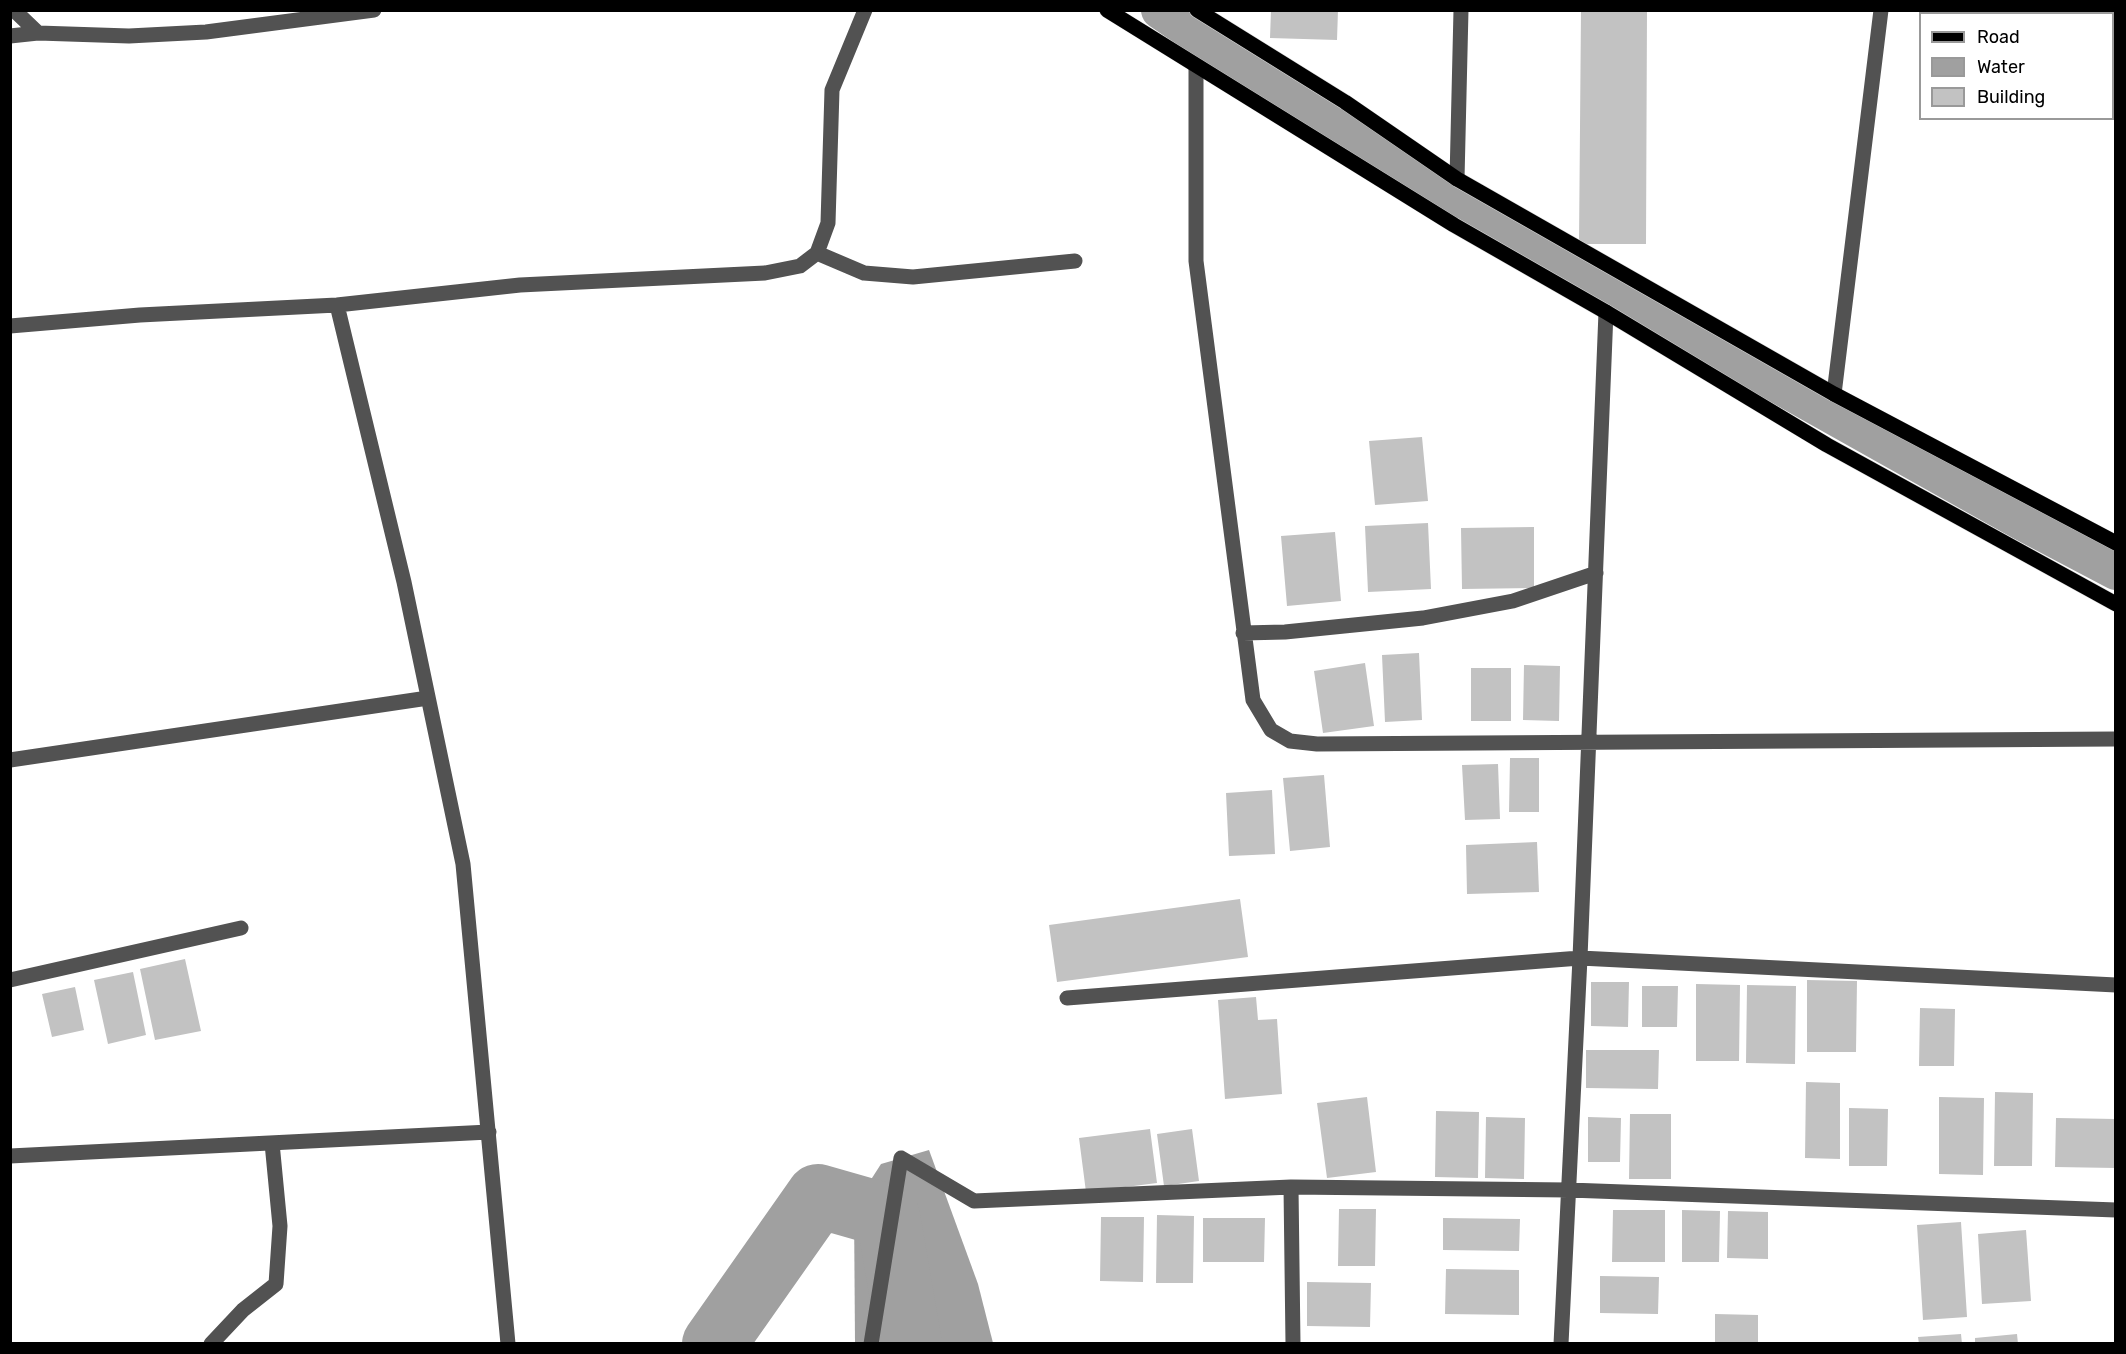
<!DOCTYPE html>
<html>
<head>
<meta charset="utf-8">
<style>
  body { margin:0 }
  #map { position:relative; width:2126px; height:1354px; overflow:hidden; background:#fff; font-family:Rubik,sans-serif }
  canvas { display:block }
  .frame { position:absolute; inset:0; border:12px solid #000; pointer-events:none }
  .legend { position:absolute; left:1919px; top:12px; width:195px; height:108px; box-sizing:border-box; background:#fff; border:2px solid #999; margin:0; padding:8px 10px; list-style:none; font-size:18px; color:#000 }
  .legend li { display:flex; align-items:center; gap:12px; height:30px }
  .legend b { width:30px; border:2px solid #999 }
</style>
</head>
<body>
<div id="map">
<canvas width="2126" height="1354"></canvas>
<div class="frame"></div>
<ul class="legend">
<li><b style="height:8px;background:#000"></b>Road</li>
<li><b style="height:16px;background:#a0a0a0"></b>Water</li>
<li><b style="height:16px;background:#c2c2c2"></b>Building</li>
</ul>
</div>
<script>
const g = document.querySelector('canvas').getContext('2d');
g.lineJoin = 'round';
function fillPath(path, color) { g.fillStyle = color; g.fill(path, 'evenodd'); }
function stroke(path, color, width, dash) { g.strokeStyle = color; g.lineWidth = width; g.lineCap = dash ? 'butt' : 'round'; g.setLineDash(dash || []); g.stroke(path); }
fillPath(new Path2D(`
  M929,1150L978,1284L993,1343H855L854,1206L881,1164Z`), '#a0a0a0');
stroke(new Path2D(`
  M1160,10L1301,106L1715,349L2021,521L2116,571`), '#a0a0a0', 38);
stroke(new Path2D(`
  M714,1344L818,1196L888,1216L910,1344`), '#a0a0a0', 64);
fillPath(new Path2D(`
  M1271,10H1338L1337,40L1270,38Z
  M1581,10H1647L1646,244H1579Z
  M1422,437L1428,501L1375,505L1369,441Z
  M1428,523L1431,589L1368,592L1365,526Z
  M1534,527V588L1462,589L1461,528Z
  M1335,532L1341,601L1287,606L1281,536Z
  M1419,653L1422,720L1385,722L1382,655Z
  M1365,663L1374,726L1323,733L1314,671Z
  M1524,665L1560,666L1559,721L1523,720Z
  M1471,668H1511V721H1471Z
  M1510,758H1539V812H1509Z
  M1498,764L1500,819L1465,820L1462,765Z
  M1324,775L1330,847L1290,851L1283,778Z
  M1272,790L1275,854L1229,856L1226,793Z
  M1537,842L1539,892L1467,894L1466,845Z
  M1240,899L1248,957L1057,982L1049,925Z
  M185,959L201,1031L155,1040L140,969Z
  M133,972L146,1035L108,1044L94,980Z
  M1807,980L1857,981L1856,1052H1807Z
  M1591,982H1629L1628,1027L1591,1026Z
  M1696,984L1740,985L1739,1061H1696Z
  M1747,985L1796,986L1795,1064L1746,1063Z
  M1642,986H1678L1677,1027H1642Z
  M75,987L84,1030L52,1037L42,994Z
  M1256,997L1258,1020L1277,1019L1282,1094L1225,1099L1218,1000Z
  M1920,1008L1955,1009L1954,1066H1919Z
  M1586,1050H1659L1658,1089L1586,1088Z
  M1806,1082L1840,1083V1159L1805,1158Z
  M1995,1092L2033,1093L2032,1166H1994Z
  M1367,1097L1376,1172L1327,1178L1317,1103Z
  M1939,1097L1984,1098L1983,1175L1939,1174Z
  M1849,1108L1888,1109L1887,1166H1849Z
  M1436,1111L1479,1112L1478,1178L1435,1177Z
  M1630,1114H1671V1179H1629Z
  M1486,1117L1525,1118L1524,1179L1485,1178Z
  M1588,1117L1621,1118L1620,1162H1588Z
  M2056,1118L2116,1119V1168L2055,1167Z
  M1150,1129L1157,1183L1086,1192L1079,1138Z
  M1192,1129L1199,1181L1164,1186L1157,1134Z
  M1339,1209H1376L1375,1266H1338Z
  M1613,1210H1665V1262H1612Z
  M1682,1210L1720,1211L1719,1262H1682Z
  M1728,1211L1768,1212V1259L1727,1258Z
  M1157,1215L1194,1216L1193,1283H1156Z
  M1101,1217H1144L1143,1282L1100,1281Z
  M1203,1218H1265L1264,1262H1203Z
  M1443,1218L1520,1219L1519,1251L1443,1250Z
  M1961,1222L1967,1317L1923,1320L1917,1225Z
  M2026,1230L2031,1301L1982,1304L1978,1234Z
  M1446,1269L1519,1270V1315L1445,1314Z
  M1600,1276L1659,1277L1658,1314L1600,1313Z
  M1307,1282L1371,1283L1370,1327L1307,1326Z
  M1715,1314L1758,1315V1344H1715Z
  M1961,1334L1962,1344H1919L1918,1337Z
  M2017,1334L2018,1344H1975V1338Z`), '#c2c2c2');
const major = new Path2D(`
  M1107,10L1454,225L1606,312L1827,445L2116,604
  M1197,10L1345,102L1457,179L1834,394L2116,543`);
stroke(major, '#dbdbdb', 16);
stroke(new Path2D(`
  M14,10L38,33L129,36L206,32L374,10
  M10,36L38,33
  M1196,66V261L1253,700L1271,730L1290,741L1317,744L2116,739
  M1457,179L1461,10
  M817,253L864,273L913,277L1075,261
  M337,305L404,582L463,864L508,1344
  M10,326L140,315L337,305L520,285L765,273L800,266L817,253L828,223L832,90L865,10
  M1834,394L1881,10
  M1243,633L1285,632L1423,618L1513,601L1596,573
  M10,760L428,698
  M10,980L241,928
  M1067,998L1580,958L2116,985
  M10,1156L489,1132
  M1291,1187L1293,1344
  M211,1344L243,1310L276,1284L280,1226L272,1143
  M871,1344L901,1158L974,1201L1291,1187L1569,1190L2116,1210
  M1561,1344L1580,958L1606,312`), '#525252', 15);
stroke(major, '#000', 15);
</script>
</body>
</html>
